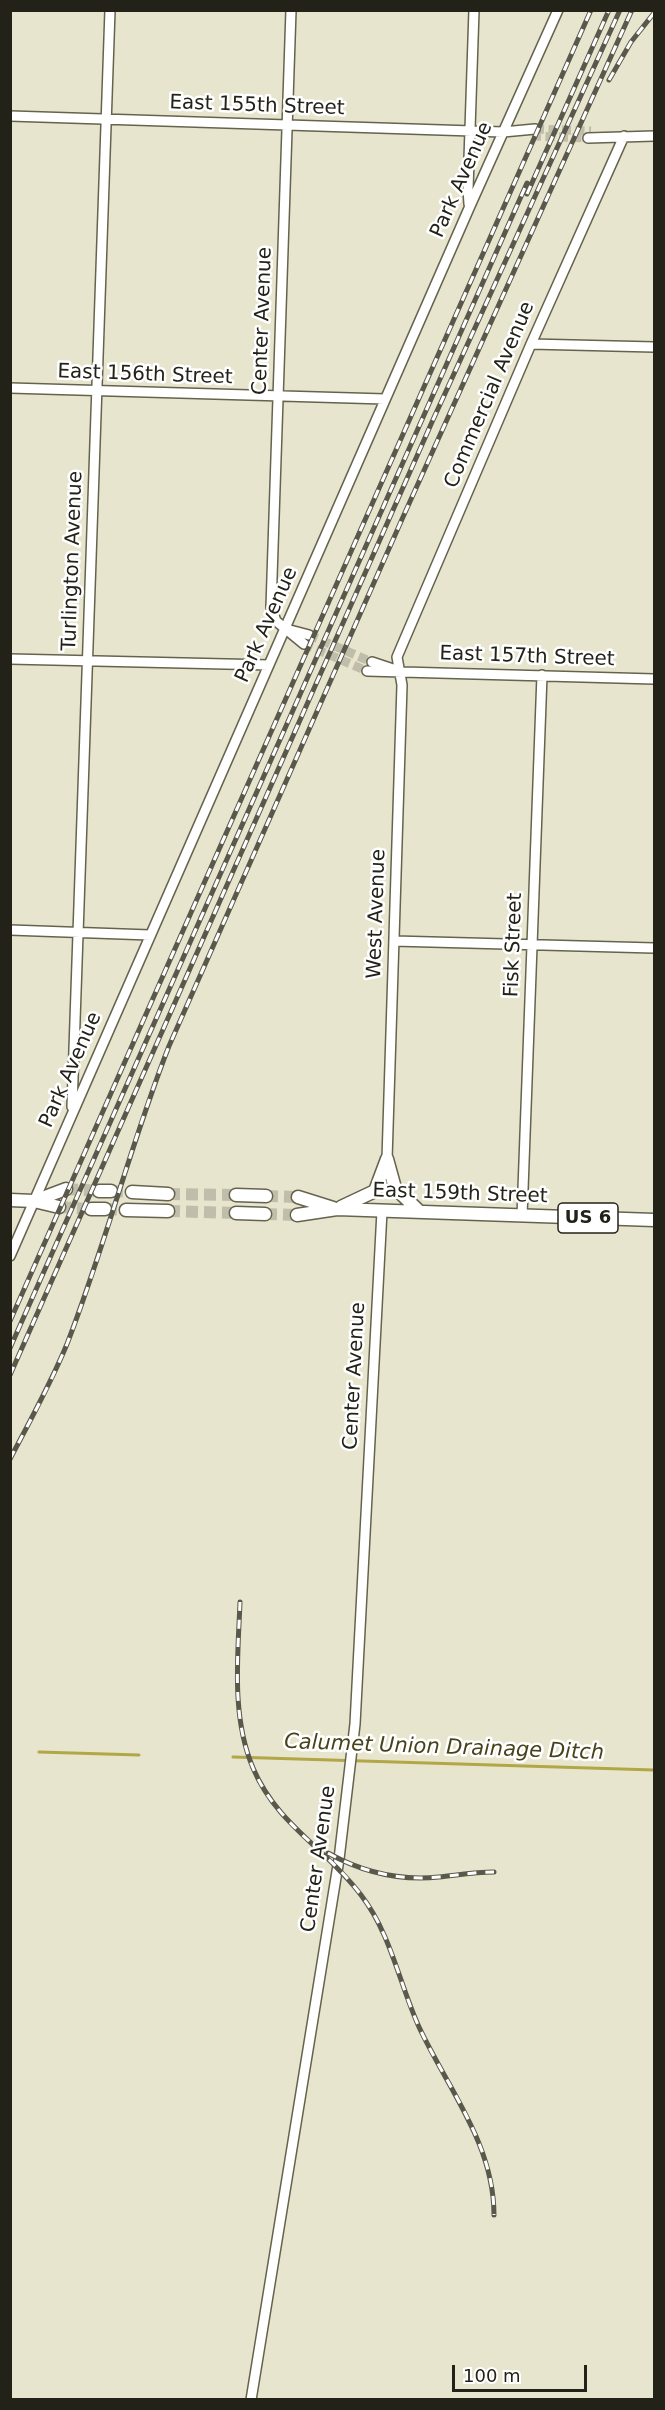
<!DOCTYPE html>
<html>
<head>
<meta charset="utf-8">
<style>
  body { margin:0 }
  #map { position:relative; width:665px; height:2410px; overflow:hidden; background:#e7e5ce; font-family:"DejaVu Sans",sans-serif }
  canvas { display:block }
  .frame { position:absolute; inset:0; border:12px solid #222219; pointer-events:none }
  .scale { position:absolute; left:452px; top:2365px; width:135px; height:27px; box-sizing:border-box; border:3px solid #222219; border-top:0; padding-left:8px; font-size:18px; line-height:21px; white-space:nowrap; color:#222219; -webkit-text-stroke:4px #fff; paint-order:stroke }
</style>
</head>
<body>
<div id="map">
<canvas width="665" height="2410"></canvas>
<div class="frame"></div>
<div class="scale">100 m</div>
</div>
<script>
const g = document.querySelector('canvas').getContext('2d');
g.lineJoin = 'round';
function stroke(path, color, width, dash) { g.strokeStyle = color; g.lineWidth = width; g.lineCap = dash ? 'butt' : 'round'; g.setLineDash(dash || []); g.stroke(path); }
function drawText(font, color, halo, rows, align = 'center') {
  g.font = font + ' "DejaVu Sans",sans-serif'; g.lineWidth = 5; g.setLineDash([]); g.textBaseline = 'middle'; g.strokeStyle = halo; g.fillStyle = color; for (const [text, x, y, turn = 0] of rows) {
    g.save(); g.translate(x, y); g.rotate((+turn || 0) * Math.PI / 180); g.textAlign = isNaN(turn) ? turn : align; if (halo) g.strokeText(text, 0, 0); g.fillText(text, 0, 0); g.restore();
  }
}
stroke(new Path2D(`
  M39,1752L139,1755
  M233,1757L654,1770`), '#b1a746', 3);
stroke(new Path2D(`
  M535,129L591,131
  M532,136L588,138
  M309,635L372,662
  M304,644L367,671`), '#c0beaa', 9, [9, 4.5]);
stroke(new Path2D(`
  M66,1189L99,1191
  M111,1191L132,1192
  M168,1194L236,1195
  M266,1196L298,1197
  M59,1207L91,1209
  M105,1209L126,1210
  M168,1211L236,1213
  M265,1214L297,1215`), '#c0beaa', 12, [12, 6]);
const minor = new Path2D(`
  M291,10L271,607L276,621L304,644
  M10,116L503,132L535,129
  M588,138L654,136
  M469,204L468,189L474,10
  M531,344L654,347
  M10,388L385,399
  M290,630L309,635
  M10,659L269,665
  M372,662L396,670
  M367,671L654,679
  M10,930L150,935
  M394,941L654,948
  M72,1107L110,10
  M387,1159L402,685L397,657L531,344L624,136
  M522,1216L542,675
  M10,1256L470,206L558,10
  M251,2400L339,1859L355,1724L382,1211`);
const major = new Path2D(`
  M387,1159L395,1188L420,1212
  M99,1191H111
  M132,1192L168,1194
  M236,1195L266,1196
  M298,1197L333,1208
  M10,1200L34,1201L59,1207
  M34,1201L66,1189
  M341,1207L375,1191L387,1159
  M91,1209H105
  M126,1210L168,1211
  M236,1213L265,1214
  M297,1215L337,1209L654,1220`);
stroke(minor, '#65634e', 12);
stroke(major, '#65634e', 15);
stroke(minor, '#fff', 9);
stroke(major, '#fff', 12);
const rail = new Path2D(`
  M609,80L631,42L654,13
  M527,194L609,10
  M10,1321L591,10
  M10,1348L527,183
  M10,1375L432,422L620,10
  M10,1459C30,1421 51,1383 67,1344C105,1246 131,1143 169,1046L403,517L632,10
  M240,1602C238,1656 231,1716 253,1768C277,1825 326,1848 361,1895C391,1934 399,1983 419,2027C448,2089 494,2144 494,2215
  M328,1853C362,1872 400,1881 439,1877C458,1875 475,1872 494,1872`);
stroke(rail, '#59584b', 5);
stroke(rail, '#fff', 3, [9]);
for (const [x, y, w] of [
  [588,1218,60]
]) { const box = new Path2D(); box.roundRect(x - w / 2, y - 15, w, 30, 4.5); g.fillStyle = '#fff'; g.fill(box); stroke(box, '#222219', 1.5); }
drawText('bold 18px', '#222219', null, [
  ["US 6",588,1218]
]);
drawText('20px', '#222219', '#fff', [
  ["East 155th Street",257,106,2],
  ["Park Avenue",462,180,-66],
  ["Center Avenue",263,321,-88],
  ["East 156th Street",145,375,2],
  ["Commercial Avenue",490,395,-67],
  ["Turlington Avenue",73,561,-88],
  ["Park Avenue",267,625,-66],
  ["East 157th Street",527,657,2],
  ["West Avenue",377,914,-88],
  ["Fisk Street",514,945,-88],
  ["Park Avenue",71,1070,-66],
  ["East 159th Street",460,1194,2],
  ["Center Avenue",355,1376,-87],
  ["Center Avenue",319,1859,-82]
]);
drawText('italic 21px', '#464219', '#fff', [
  ["Calumet Union Drainage Ditch",444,1748,2]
]);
</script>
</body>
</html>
